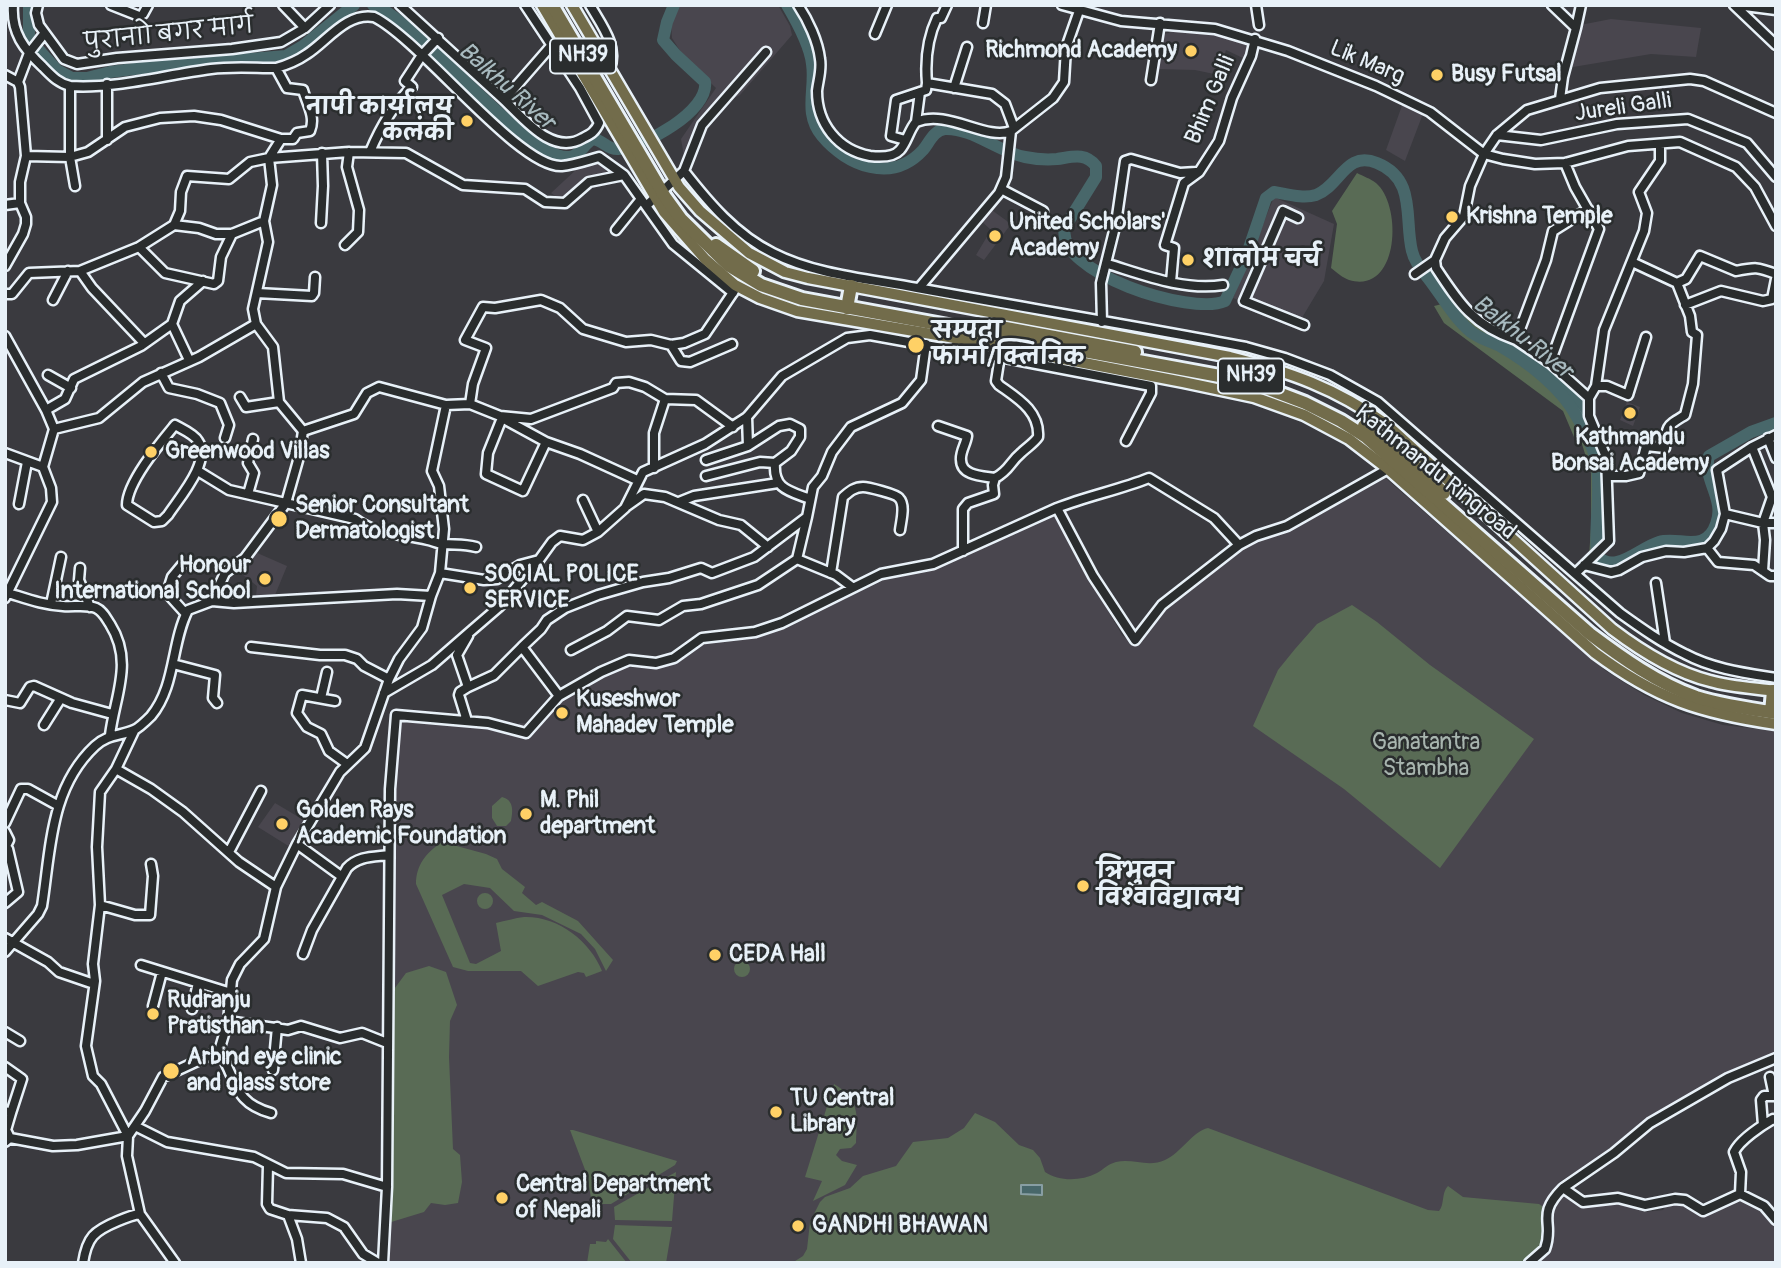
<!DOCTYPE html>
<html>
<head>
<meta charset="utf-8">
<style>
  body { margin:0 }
  #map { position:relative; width:1781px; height:1268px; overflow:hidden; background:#3a3a3f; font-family:Pangolin,sans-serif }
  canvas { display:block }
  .frame { position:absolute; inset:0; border:7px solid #e8f1f8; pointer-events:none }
</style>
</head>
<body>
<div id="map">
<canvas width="1781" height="1268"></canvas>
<div class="frame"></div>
</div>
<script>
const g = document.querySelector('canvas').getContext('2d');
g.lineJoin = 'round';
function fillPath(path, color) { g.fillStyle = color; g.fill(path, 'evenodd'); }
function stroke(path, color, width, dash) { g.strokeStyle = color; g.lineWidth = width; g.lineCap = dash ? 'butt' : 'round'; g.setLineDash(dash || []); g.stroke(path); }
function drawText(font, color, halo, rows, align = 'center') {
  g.font = font + ' Pangolin,"Playpen Sans Deva",sans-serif'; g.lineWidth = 5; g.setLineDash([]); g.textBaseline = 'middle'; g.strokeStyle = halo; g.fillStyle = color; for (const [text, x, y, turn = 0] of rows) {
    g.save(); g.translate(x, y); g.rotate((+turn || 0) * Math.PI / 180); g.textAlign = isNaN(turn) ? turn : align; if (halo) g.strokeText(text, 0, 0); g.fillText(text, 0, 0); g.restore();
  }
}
fillPath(new Path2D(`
  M678,5H778L790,26L792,35L740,95L729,101L707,127L702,134L695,159L684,156L681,139L716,88L684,57L672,38L671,23Z
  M1611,19L1701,28L1696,57L1651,54L1567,68L1580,25Z
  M1172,27L1230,31L1255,41L1251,53L1245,59L1226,50L1221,67L1214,74L1195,70L1157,69L1159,35L1169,33Z
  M1404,100L1424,111L1405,161L1386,150Z
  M599,162L607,171L585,183L564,202L551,193L579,167Z
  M1274,197L1334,224L1324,281L1300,321L1233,298Z
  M989,208L1011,224L984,260L976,255L991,230L979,219Z
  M1627,402L1640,407L1633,426L1620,420Z
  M1382,475L1606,671L1644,695L1682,713L1723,725L1776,731V1051L1719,1078L1702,1090L1639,1124L1612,1148L1558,1183V1189L1562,1193L1590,1204L1621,1203L1645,1212L1663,1210L1670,1201L1676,1200L1710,1211L1719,1208L1731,1199L1738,1197L1757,1202L1776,1224V1263H386L393,810L397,713L414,711L470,717L517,729L519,723L535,724L548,708L601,675L625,667L652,668L672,663L704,640L754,633L871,581L1000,537L1054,515L1122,635L1128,640H1136L1162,608L1246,545L1296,526Z
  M255,552L287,566L275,595L256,596L257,586L238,571Z
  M275,803L307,822L290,847L258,827Z
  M205,988L228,996L222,1031H198Z`), '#49464e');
fillPath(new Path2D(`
  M1357,173C1363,176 1371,179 1376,183C1403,206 1399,295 1349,280C1343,278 1336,272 1331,268L1337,224L1332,211Z
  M1442,304H1452C1498,350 1565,375 1591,438C1595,449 1600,457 1601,468L1598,549L1589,556L1591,528V473L1581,441L1574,437L1563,411L1444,323L1434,306Z
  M1352,605L1377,622L1430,665L1534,739L1440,868L1344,789L1253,726L1278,670L1295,649L1317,624Z
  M502,797C514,800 513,811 511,821L506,826H497L492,818V806Z
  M442,842L486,854L497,859L502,869L525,887L522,893L536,905L542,902L578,921L613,960L606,971L595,949L581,934L542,915L514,911L490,888L464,884L442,895L470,963L476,964L501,951L496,923C505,921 515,918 524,917C558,916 590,941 602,971L586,977L584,973L578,972L538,986L521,971H468L453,967L416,884C416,865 426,853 442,842Z
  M477 901a8 8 0 1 1 16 0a8 8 0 1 1-16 0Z
  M734 969a8 8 0 1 1 16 0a8 8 0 1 1-16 0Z
  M429,966L446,972L457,1005L450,1021L449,1057L453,1149L460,1155L462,1182L458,1203L445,1205L431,1203L424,1212L388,1223L389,996L406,973Z
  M834,1084C861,1100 857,1116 856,1143L851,1148L840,1149L836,1155L842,1161L857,1165L845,1185L813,1201L822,1181L805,1177Z
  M975,1113L995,1122L1019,1145L1033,1150L1040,1158L1045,1172C1060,1182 1081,1181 1097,1173C1104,1169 1108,1164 1116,1162C1133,1158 1148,1168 1165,1160C1181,1153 1193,1131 1208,1128L1428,1210L1439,1211C1445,1204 1441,1193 1448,1186L1463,1197L1539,1204L1542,1206L1545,1246L1527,1263H792L803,1256L807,1249L810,1222L820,1202L825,1197L850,1188L863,1176L896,1166L913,1142L948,1138L964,1128Z
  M570,1130H573L677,1161L675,1165L611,1204H592L587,1175Z
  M676,1172L672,1221L615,1220L614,1207Z
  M615,1225L672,1227L666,1263H632L613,1239Z
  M608,1239L627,1263H587L590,1244H596V1241L606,1242Z`), '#596b55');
const water = new Path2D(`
  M1454,304C1485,328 1519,344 1551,367C1564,377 1575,390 1587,401L1585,408L1606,450L1612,534L1601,549C1603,526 1609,478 1602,457C1579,379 1507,357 1454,304Z
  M1021,1185H1042V1195L1021,1194Z`);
fillPath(water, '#48676a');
stroke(water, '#889ea3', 2);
stroke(new Path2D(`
  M29,5V39L57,70L72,78H87L110,72L142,68L286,56L303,46L354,5
  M373,5C417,19 536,171 573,156C581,153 585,143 593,139C603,140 608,150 618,149C644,147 709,111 705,82L676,55L663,40L667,22L674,5
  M787,5C797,22 810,45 812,64C816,89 803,113 822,136C847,166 892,184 923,150C929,143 934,130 945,129C973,128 998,152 1025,157C1035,159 1047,160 1057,159C1072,157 1085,152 1096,166V177L1065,227C1054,273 1192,316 1225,301L1247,254L1266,198L1274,192C1287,194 1303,199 1316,195C1340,186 1346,150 1377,163C1417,179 1404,219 1412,251C1414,260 1422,271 1428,278C1442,296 1454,318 1471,332C1480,339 1490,341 1500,346C1528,362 1562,388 1577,417C1585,431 1595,449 1597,466C1601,496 1594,526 1597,556C1615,575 1639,548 1659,542C1679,536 1706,554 1716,524C1726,499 1702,480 1709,456L1751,432L1776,423`), '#48676a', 12);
const minor = new Path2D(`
  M13,5C11,33 24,49 43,67C52,76 58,83 70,86V157L75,186
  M38,5L36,13L39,25L64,59L77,64L117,58L232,49L281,42L305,28L330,5
  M111,5L139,16L143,14L148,5
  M283,5L305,28
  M400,5L504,100L551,46
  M590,5C602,26 618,45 610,69
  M798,5C808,20 818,41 820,59C822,70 818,81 817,91C817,124 838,150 870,156C879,157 893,158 900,150C907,142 909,130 916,122C948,109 986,141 1011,131
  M1062,5L1121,21L1215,29L1288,51L1376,86L1430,112L1484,154L1503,159L1535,164L1565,163L1628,146L1680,142L1736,167L1755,187L1776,226
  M1256,5L1259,25
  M1552,5L1576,28L1581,5
  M1734,5L1776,45
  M1737,5L1776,10
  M983,23L986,5
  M875,34L887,5
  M5,75L18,82L20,87L26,156L20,182V203L26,217V224L23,234L5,266
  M1151,80L1160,23
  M18,82L29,53L44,34
  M927,83C925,60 927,39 937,18H941L947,5
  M70,86C117,89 164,75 211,69C232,66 254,68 276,68
  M954,88L967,47
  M1560,99L1563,77L1576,28
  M504,100C525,120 553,156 583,138C591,134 595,132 599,123L580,88L525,5
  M916,122L920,92
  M1497,135L1541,140L1617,124L1688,119L1747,143L1776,177
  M107,140V84
  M905,140L891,136L896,100L926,90L927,83L992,94L1005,104L1014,128
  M370,152C380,128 393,105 412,87L405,81L422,55L438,38
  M26,156L70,157L88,152L125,127L160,118L194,116L221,120L281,139
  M1565,163L1575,187L1599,229L1550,363L1589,398
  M684,171C709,203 736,235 773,253C816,275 870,279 917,288C1027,308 1137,326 1246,347L1285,358L1330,375L1378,402L1620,613C1641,628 1662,643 1685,654C1713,669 1745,673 1776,678
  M1001,189L1043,211
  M5,205L20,203
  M646,206L684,171L702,125L766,52
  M1298,218L1283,211L1244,301L1304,325
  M321,223L323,186L322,153
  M174,225L199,228L216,234H232L264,221
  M616,230L641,199
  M345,245L358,232L359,210L347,167L349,152
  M139,247L165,273L214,284L218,281L221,257L232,234
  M1435,260L1436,268C1459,303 1474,326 1516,340
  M1108,264C1144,275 1184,291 1223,285
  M80,271L92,288L144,343
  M1415,274L1435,260L1445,238L1464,216L1470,186L1484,154L1497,135L1527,110L1600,88L1690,79L1704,81L1776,113
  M1171,282L1174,248L1165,245L1184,183L1199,172L1219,141L1232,98L1251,56L1255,39
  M1677,283L1686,279L1700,256L1736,271C1756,267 1757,267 1776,274
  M919,288L999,193L1006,177L1011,131L1053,98L1064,82L1066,48L1081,5
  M257,293L312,296L314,293L315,277
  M5,294H12L29,273L80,271L139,247L174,225L180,211L181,192L187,176L229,179L250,162L269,158L349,152L406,153L463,185L525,189L545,202L565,203L589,182L624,175L673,244L733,293
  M53,300L68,271
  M1685,305L1721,291L1763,301L1772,299L1776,279
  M1102,322L1101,283L1116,223L1125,161L1131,159L1180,173L1196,172
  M172,324L189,360
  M5,336L46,410L54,429
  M671,345L681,361L690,362L732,344
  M953,350L1000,357L1151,386V393L1126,441
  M1550,363L1516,340L1546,260L1553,231L1588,209
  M161,373L169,388L197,394L220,403L229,425L225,438
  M48,375L71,388
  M1596,386H1607L1628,395L1646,337
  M240,397L246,407L279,402
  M470,404L500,416L531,419L613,388L616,383L629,382L645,387L665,399L696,400L733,427
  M46,410L65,399L74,379L141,346L172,324L180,301L203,281
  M747,417L748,446
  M502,418L488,453L486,474L523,491L546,442L502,418
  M175,425C182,429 194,434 198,441C212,461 179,498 168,515L162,521L154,522L127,505C127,482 161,442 175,425Z
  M938,426L967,436C966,444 960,452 961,460C961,476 983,476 995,478
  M303,431L354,414L367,393L379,387L446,405
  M1776,435L1752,447L1772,497L1763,523H1776
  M1768,438L1776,458
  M546,442L580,454L637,480
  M5,453L43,467L51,488L52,502L5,598
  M706,460L748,446L779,426L790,424L800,429V437L791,451L775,463L760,462L706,476
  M775,463C773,489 789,491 810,499
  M43,467L54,429L99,418L143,382L199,357L256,324
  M654,468V433L665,399
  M198,471L229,490L355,519C380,537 400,533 428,540C433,541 438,544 444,544C456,545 464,544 476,547
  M1607,476H1626L1639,473L1646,446L1665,448C1666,425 1667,426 1685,415L1693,384L1697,335L1692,332L1690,316L1677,283L1632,262
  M248,494L254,473L248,463L253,439
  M583,500L598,532
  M679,502L694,496L778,483
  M19,504L27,462
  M627,506L644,494L665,497L719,520L741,525L768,547
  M1057,508C1087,496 1119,490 1149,478L1214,518L1239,545
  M1725,514L1763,523L1765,540L1763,571
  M807,517L813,487L822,476L832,452L851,427L902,403L921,380L926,344
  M1707,548L1718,562L1754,565L1770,576H1776
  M963,551V509L968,503L994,494L993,485L995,478C1010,470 1009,463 1021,453C1027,447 1033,444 1038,437C1040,411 1017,398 999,385L996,381L1002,343
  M182,565L172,577L167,593L186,614
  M1584,565L1611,572L1619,570L1642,557L1666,551L1684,552L1707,548L1714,541L1721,529L1725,514L1717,470L1752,447
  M80,568L79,580L90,607
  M440,573L444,529L439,486L432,471L446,405L470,404L473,384L486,348L465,340L483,307L495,308L541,300L560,308L583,329L626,342L651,340L671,345L684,343L705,334L734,291
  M831,573L843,497C849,492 854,487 863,487C868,487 896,494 899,498C906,505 901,521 900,530
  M1576,573L1609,541L1606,457L1589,416V398L1596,386L1604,330L1644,231L1647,213L1639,192L1660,161V144
  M1656,583L1665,643
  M5,592C25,598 42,605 63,606C73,607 87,604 96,608C103,611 106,618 110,624C134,662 115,695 110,735
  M212,601L225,573L245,558L286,503L299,457L303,431L279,402L273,347L256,324L253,309L268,242L264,221L272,185L269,158L281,139H293L297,133L310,131C316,117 307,104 303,90L287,88L276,68C287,65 297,61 307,54C327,41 347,12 374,17C421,40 519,169 562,166C574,165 588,160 599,157L624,175
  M51,604L61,557
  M251,647L320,655H345L357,659L364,666L389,679
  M522,647L541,629L547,620L565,608L598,595L643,582L669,578L701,568L712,573L754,557L807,517L797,559L836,575L852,587
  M571,650L607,631L627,616L659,620L683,606L701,604L758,585L797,559
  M173,664L215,675L213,698L217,703
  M468,687L494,675L522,647L559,696
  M384,693L432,665L471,631L500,606L539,560
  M321,698L327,672
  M5,700L20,703L30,687L34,686L72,703L112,714
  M335,701L302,695L297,713L307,727L321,734L329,751L347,764
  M467,721L459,695L460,692L468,687L457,655L468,636
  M44,725L61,698
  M116,769L151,789L183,812L239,862L276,887
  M5,823L21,789H28L57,805
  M5,832L9,840L5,848
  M297,844L341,876
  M5,847L8,849L18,892L5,903
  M229,852L261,791
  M100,905L135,915H150L153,876L151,864
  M5,938L48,962L59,972L94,984
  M5,952L38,914L42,906C51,848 50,788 95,746C108,734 120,736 134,730C139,728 147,720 151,716C176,686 171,643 188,610L212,601L234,603L397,594L431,596
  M303,954L312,930L347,868C358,856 373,857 389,855
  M141,965L231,993
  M153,1006L162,972
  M192,1009L198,983
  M228,1021L288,1030L301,1026L340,1038L362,1033L387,1043
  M5,1032L20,1041
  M219,1051C238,1082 233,1102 271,1113
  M1776,1058L1728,1078L1650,1123L1614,1153L1563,1188L1583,1202L1618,1198L1645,1205L1675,1199L1685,1200L1703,1211L1740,1194L1764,1206L1776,1220
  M5,1067L22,1079L11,1113
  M273,1070L277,1027
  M5,1111L11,1113L6,1130L10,1138
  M1763,1125L1761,1100L1764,1096H1774L1770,1077
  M135,1126L167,1142L254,1157L286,1173L343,1174L387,1187
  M5,1142L10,1138L53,1146L77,1145L128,1136L145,1111L163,1077L219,1051L228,1021L232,980L240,964L264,939L276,887L297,844L340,772L365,748L389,679L399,659L422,628L431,596L440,573L484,580L497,579L520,565L539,560L552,542L560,536L583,540L598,532L625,508L643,472L705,444L747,417L782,376L847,338L870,335L953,350L962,334
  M268,1166L267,1204L270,1209L288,1215L297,1239L301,1263
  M1740,1194L1741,1172L1734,1152C1740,1140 1761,1126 1773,1119L1776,1120
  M140,1214L175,1263
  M288,1215L327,1218L344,1227L363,1254L378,1263
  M83,1263C87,1237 94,1231 118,1221C125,1218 132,1215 140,1214L127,1156L128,1136L101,1084L93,1076L86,1046L95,981L93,964L100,905L97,847L100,792L116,769L134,731
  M383,1263L387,1187L390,789L396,715L488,723L526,733L559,696L601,672L629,660L656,663L674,658L702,638L755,632L782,623L881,574L933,564L1057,508L1093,576L1135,640L1162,605L1239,545L1256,536L1287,526L1388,469
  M1529,1263L1545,1249C1555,1222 1535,1216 1563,1188`);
const major = new Path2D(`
  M542,5L664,212L705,259L735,285L760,298L797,311L949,337L1183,382L1254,397L1304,415L1349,439L1388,469L1595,653C1657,699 1700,713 1776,724
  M572,5L679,187L700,211L749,253L785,272L808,278L1230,357C1290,372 1335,388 1386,424L1612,629C1641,651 1674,672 1710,681C1731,687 1754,688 1776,691`);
const highway = new Path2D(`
  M552,5L665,197L681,219L728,265L761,285L802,299L1225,377L1263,387L1305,403L1341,421L1366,437L1590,634C1622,658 1657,683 1696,697C1722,705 1749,709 1776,713
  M716,245L753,271
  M847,308L851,286
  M995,326L1135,352
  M1364,426L1407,459L1444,493
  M1771,712L1773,691`);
stroke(minor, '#e8f1f8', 13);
stroke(major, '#e8f1f8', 15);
stroke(highway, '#e8f1f8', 18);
stroke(minor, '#2a2d2e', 8);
stroke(major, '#726c4b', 10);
stroke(highway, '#726c4b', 12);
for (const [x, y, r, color] of [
  [1191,51,7,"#ffd166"],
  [1437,75,7,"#ffd166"],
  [467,121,7,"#ffd166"],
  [1452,217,7,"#ffd166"],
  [995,236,7,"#ffd166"],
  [1188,260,7,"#ffd166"],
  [916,345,9,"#ffd166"],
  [1630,413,7,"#ffd166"],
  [151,452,7,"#ffd166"],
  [279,519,9,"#ffd166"],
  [265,579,7,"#ffd166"],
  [470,588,7,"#ffd166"],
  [562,713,7,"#ffd166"],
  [526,814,7,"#ffd166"],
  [282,824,7,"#ffd166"],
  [1083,886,7,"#ffd166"],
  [715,955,7,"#ffd166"],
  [153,1014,7,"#ffd166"],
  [171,1071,9,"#ffd166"],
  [776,1112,7,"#ffd166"],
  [502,1198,7,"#ffd166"],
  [798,1226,7,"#ffd166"]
]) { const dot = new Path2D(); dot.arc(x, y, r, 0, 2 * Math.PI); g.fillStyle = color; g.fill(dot); stroke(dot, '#2a2d2e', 2.5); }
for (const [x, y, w] of [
  [583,56,66],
  [1251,376,66]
]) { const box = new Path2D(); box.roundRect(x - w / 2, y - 17.5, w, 35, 5); g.fillStyle = '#2a2d2e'; g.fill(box); stroke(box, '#e8f1f8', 2); }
drawText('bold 21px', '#e8f1f8', null, [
  ["NH39",583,56],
  ["NH39",1251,376]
]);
drawText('23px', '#e8f1f8', '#2a2d2e', [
  ["पुरानाो बगर मार्ग",169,35,-6],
  ["Lik Marg",1367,63,23],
  ["Bhim Galli",1211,100,-67],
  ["Jureli Galli",1623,108,-8],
  ["Kathmandu Ringroad",1435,473,39]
]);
drawText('bold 23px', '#e8f1f8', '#2a2d2e', [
  ["Richmond Academy",1177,51,"right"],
  ["Busy Futsal",1451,75],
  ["नापी कार्यालय",453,108,"right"],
  ["कलंकी",453,134,"right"],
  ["Krishna Temple",1466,217],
  ["United Scholars'",1009,223],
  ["Academy",1009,249],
  ["शालोम चर्च",1202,260],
  ["सम्पदा",932,332],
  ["फार्मा/क्लिनिक",932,358],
  ["Kathmandu",1630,438,"center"],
  ["Bonsai Academy",1630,464,"center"],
  ["Greenwood Villas",165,452],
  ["Senior Consultant",295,506],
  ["Dermatologist",295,532],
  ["Honour",251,566,"right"],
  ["International School",251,592,"right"],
  ["SOCIAL POLICE",484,575],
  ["SERVICE",484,601],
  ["Kuseshwor",576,700],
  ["Mahadev Temple",576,726],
  ["M. Phil",540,801],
  ["department",540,827],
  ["Golden Rays",296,811],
  ["Academic Foundation",296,837],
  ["त्रिभुवन",1097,873],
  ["विश्वविद्यालय",1097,899],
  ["CEDA Hall",729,955],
  ["Rudranju",167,1001],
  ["Pratisthan",167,1027],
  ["Arbind eye clinic",187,1058],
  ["and glass store",187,1084],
  ["TU Central",790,1099],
  ["Library",790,1125],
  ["Central Department",516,1185],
  ["of Nepali",516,1211],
  ["GANDHI BHAWAN",812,1226]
], 'left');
drawText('23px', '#a8b5af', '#2a2d2e', [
  ["Ganatantra",1426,743],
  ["Stambha",1426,769]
]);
drawText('italic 24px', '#a8babf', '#2a2d2e', [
  ["Balkhu River",506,87,41],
  ["Balkhu River",1522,338,38]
]);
</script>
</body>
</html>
